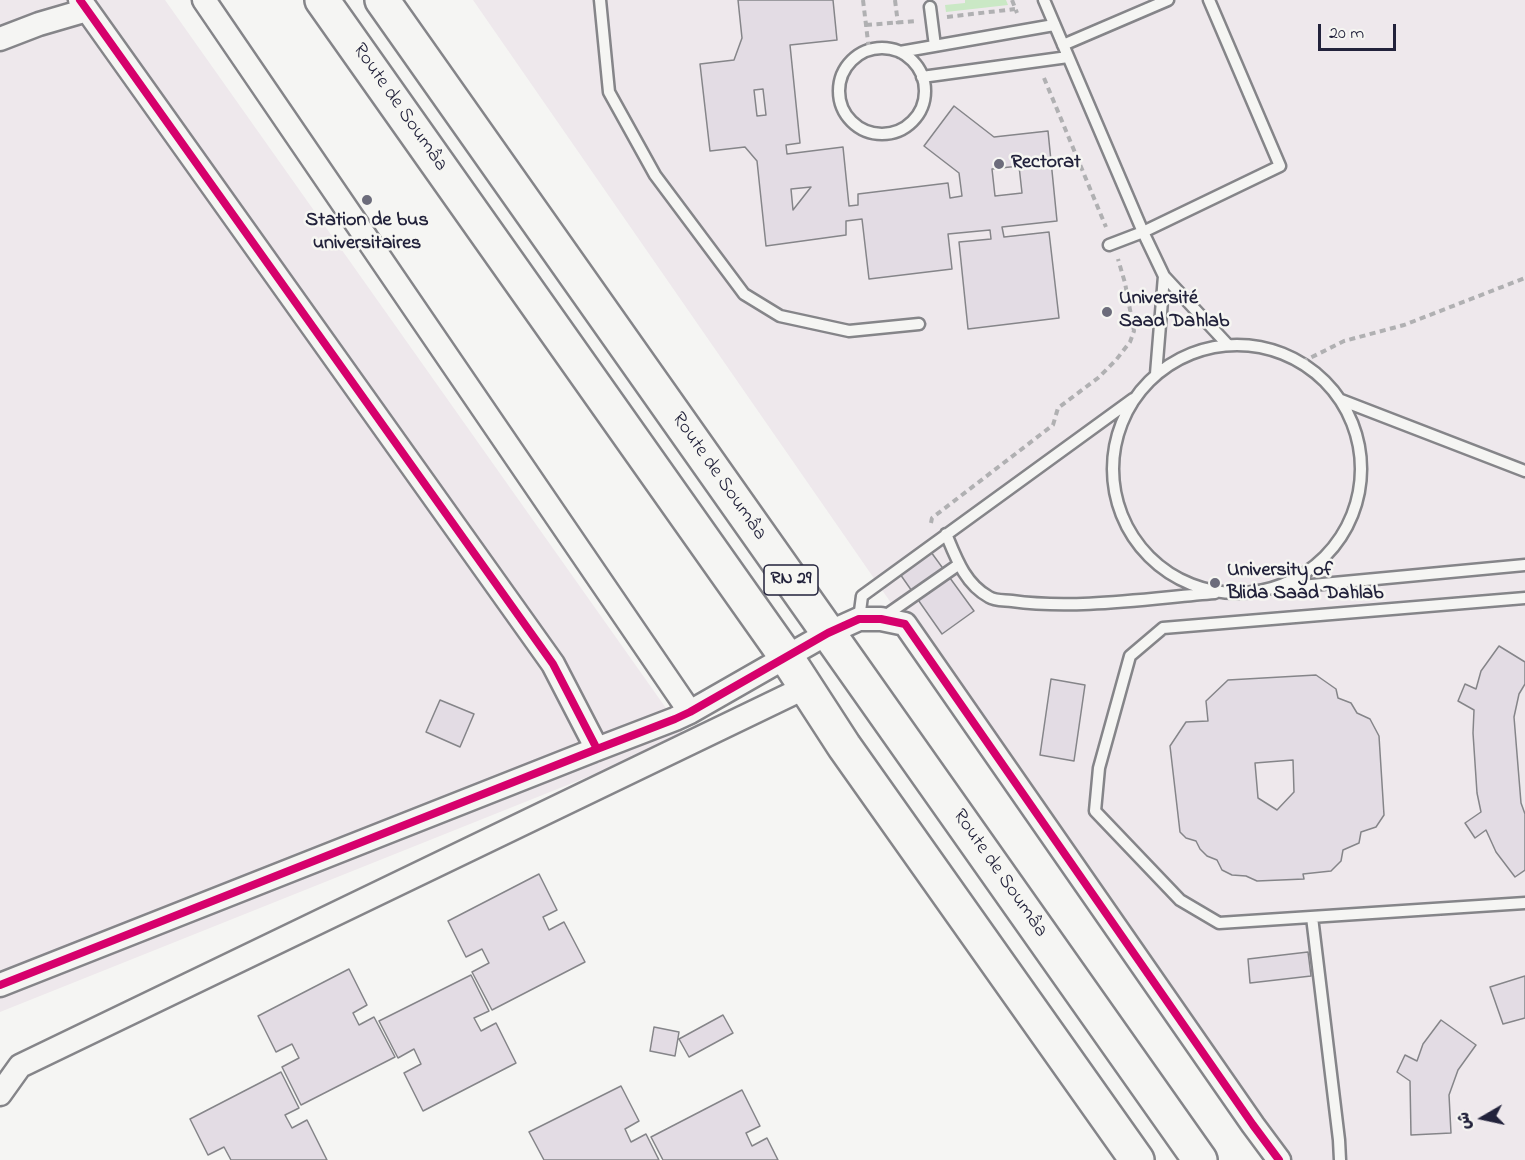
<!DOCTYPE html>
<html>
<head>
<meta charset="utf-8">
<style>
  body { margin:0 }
  #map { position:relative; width:1525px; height:1160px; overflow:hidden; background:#f5f5f3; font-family:"Indie Flower","Playpen Sans Arabic",sans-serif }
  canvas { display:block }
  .north { position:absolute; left:1453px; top:1088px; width:60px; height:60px; -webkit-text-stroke:4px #f6f6f2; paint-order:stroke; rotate:261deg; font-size:16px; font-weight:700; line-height:24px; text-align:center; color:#22223b }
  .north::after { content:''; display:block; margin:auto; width:21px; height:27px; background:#22223b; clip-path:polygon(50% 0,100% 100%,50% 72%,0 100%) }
  .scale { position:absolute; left:1318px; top:24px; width:78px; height:27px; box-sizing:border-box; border:3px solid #22223b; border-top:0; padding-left:8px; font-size:18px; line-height:21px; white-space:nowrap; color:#22223b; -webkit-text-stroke:4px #f6f6f2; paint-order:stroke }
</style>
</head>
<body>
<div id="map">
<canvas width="1525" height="1160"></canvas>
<div class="north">ش</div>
<div class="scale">20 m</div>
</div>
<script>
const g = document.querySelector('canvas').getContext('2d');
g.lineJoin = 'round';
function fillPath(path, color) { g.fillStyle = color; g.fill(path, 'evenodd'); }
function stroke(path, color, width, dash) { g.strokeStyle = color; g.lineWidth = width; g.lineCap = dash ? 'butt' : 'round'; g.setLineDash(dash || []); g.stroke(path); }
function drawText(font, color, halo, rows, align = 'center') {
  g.font = font + ' "Indie Flower",sans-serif'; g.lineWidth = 5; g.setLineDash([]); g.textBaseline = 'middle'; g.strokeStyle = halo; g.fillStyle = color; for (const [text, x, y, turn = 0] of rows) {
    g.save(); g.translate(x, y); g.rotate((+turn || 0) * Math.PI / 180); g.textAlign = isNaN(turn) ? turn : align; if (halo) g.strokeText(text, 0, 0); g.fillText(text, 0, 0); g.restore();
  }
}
fillPath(new Path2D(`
  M0,0H165L685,735L615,766L0,1012Z
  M473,0H1525V1160H1279L1253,1125Z`), '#eee8ec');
fillPath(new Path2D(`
  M965,0H1006L1008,5L946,12L945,5L965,3Z`), '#cae8c5');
const building = new Path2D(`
  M738,0H833L837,40L790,45L800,143L786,145L787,154L843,147L849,206L858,205V194L948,183L950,198L962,196L959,173L924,146L954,106L994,137L1048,131L1057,221L1002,227L1004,237L1049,232L1059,318L968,329L959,242L991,239L990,230L948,234L952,269L869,279L862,219L846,221V235L766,246L757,161L745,147L710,151L700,64L734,60L742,38ZM763,89L766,115L757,116L754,90ZM1019,166L1022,193L995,196L992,169ZM811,187L793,210L791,189Z
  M931,552L974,611L942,634L900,574Z
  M1499,646L1525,662V684L1519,694L1514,717L1521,803L1525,814V870L1515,877L1496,852L1486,830L1475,838L1465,823L1481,812L1477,793L1473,733L1474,710L1458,701L1465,684L1476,689L1481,671Z
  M1316,675L1336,689L1338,698L1351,703L1357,713L1370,719L1379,736L1384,815L1376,827L1361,832L1359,843L1343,850L1341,861L1331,871L1303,874L1304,879L1257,881L1246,876L1232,875L1222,870L1217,860L1207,856L1200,849L1196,841L1186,838L1180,832L1170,746L1186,722L1208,721L1206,701L1228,680ZM1293,760L1294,792L1277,810L1258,798L1255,763Z
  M1051,679L1085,685L1074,761L1040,755Z
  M440,700L474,714L460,747L426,732Z
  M539,874L557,910L543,917L549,930L564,922L585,962L492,1010L472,972L489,963L482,949L466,957L448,921Z
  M1308,952L1311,976L1250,983L1248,959Z
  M349,969L367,1005L353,1013L359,1025L374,1017L395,1057L301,1105L282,1067L299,1058L292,1044L276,1052L258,1016Z
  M471,975L489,1011L474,1018L481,1031L496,1023L516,1063L423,1111L404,1073L421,1064L414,1049L398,1058L379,1021Z
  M1525,976V1018L1503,1024L1490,987Z
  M723,1015L733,1033L689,1057L679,1039Z
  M1441,1020L1476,1045L1458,1070L1449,1095L1451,1133L1411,1135L1410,1081L1397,1072L1405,1055L1417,1061L1423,1044Z
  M654,1027L679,1032L675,1056L650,1051Z
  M281,1072L299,1108L285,1115L292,1128L307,1120L327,1160H231L224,1147L208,1155L190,1119Z
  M621,1086L639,1121L625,1129L631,1142L646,1134L659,1160H544L529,1132Z
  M742,1090L760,1126L746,1133L752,1146L767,1138L778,1160H663L651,1137Z`);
fillPath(building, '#e3dce4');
stroke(building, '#858589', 1.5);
const service = new Path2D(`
  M600,0L609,92L655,175L744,294L780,316L849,331L919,324
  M1044,0L1143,232L1164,276L1227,344
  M930,7L935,46
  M1063,45L1168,0
  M839 91a43 43 0 1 1 86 0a43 43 0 1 1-86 0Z
  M900,52L1054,25
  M922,77L1068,57
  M1109,245L1143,232L1280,166L1209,0
  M1113 469a124 124 0 1 1 248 0a124 124 0 1 1-248 0Z
  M1156,374L1164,276
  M1341,400L1525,471
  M946,534C956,558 965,584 989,597C995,601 1005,600 1012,601C1076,610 1151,598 1215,593
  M1280,588L1525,565
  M1525,598L1163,628L1130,656L1099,768L1095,811L1180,900L1219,923L1525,903
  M882,618L958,565
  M859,619L862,596L1133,399
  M1312,917L1339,1140L1340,1160`);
const minor = new Path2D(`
  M80,0L553,664L597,749
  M204,0L690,712
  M0,39L39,24L87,10
  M0,985L597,749L675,719L690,712L828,633L859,619H881L905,624L1253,1125L1279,1160
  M0,1094L20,1066L806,687`);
const trunk = new Path2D(`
  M322,0L787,658L844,746L1137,1160
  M382,0L1200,1160`);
stroke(service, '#858589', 15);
stroke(minor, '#858589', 27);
stroke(trunk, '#858589', 38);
stroke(new Path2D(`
  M863,0L869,50
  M895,0L898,24
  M1012,0L1017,13
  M947,17L1015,9
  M866,25L916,21
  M1044,78L1106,227
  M1302,362L1344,341L1404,325L1525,278
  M931,523L932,518L1053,425L1058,408L1098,378L1116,360L1130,342L1134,331L1125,283L1118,259`), '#b0b0b2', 4, [6, 4.5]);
stroke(service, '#f5f5f3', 10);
stroke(minor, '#f5f5f3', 22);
stroke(trunk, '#f5f5f3', 33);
stroke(new Path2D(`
  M80,0L553,664L597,749
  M0,985L597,749L675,719L690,712L828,633L859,619H881L905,624L1253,1125L1279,1160`), '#d6006c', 8);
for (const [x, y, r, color] of [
  [999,164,6,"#6c6c7b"],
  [367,200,6,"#6c6c7b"],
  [1107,312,6,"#6c6c7b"],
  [1215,583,6,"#6c6c7b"]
]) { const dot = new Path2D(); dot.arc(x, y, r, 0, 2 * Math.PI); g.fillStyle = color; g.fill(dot); stroke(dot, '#f6f6f2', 2); }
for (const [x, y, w] of [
  [791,580,54]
]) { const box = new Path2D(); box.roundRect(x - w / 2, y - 15, w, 30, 4.5); g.fillStyle = '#f6f6f2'; g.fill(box); stroke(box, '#22223b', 1.5); }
drawText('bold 18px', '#22223b', null, [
  ["RN 29",791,580]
]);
drawText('20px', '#22223b', '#f6f6f2', [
  ["Route de Soumâa",399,108,55],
  ["Route de Soumâa",718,477,55],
  ["Route de Soumâa",999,874,55]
]);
drawText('bold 20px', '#22223b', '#f6f6f2', [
  ["Rectorat",1011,164],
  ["Station de bus",367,222,"center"],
  ["universitaires",367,245,"center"],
  ["Université",1119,300],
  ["Saad Dahlab",1119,323],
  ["University of",1227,572],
  ["Blida Saad Dahlab",1227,595]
], 'left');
</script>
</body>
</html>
